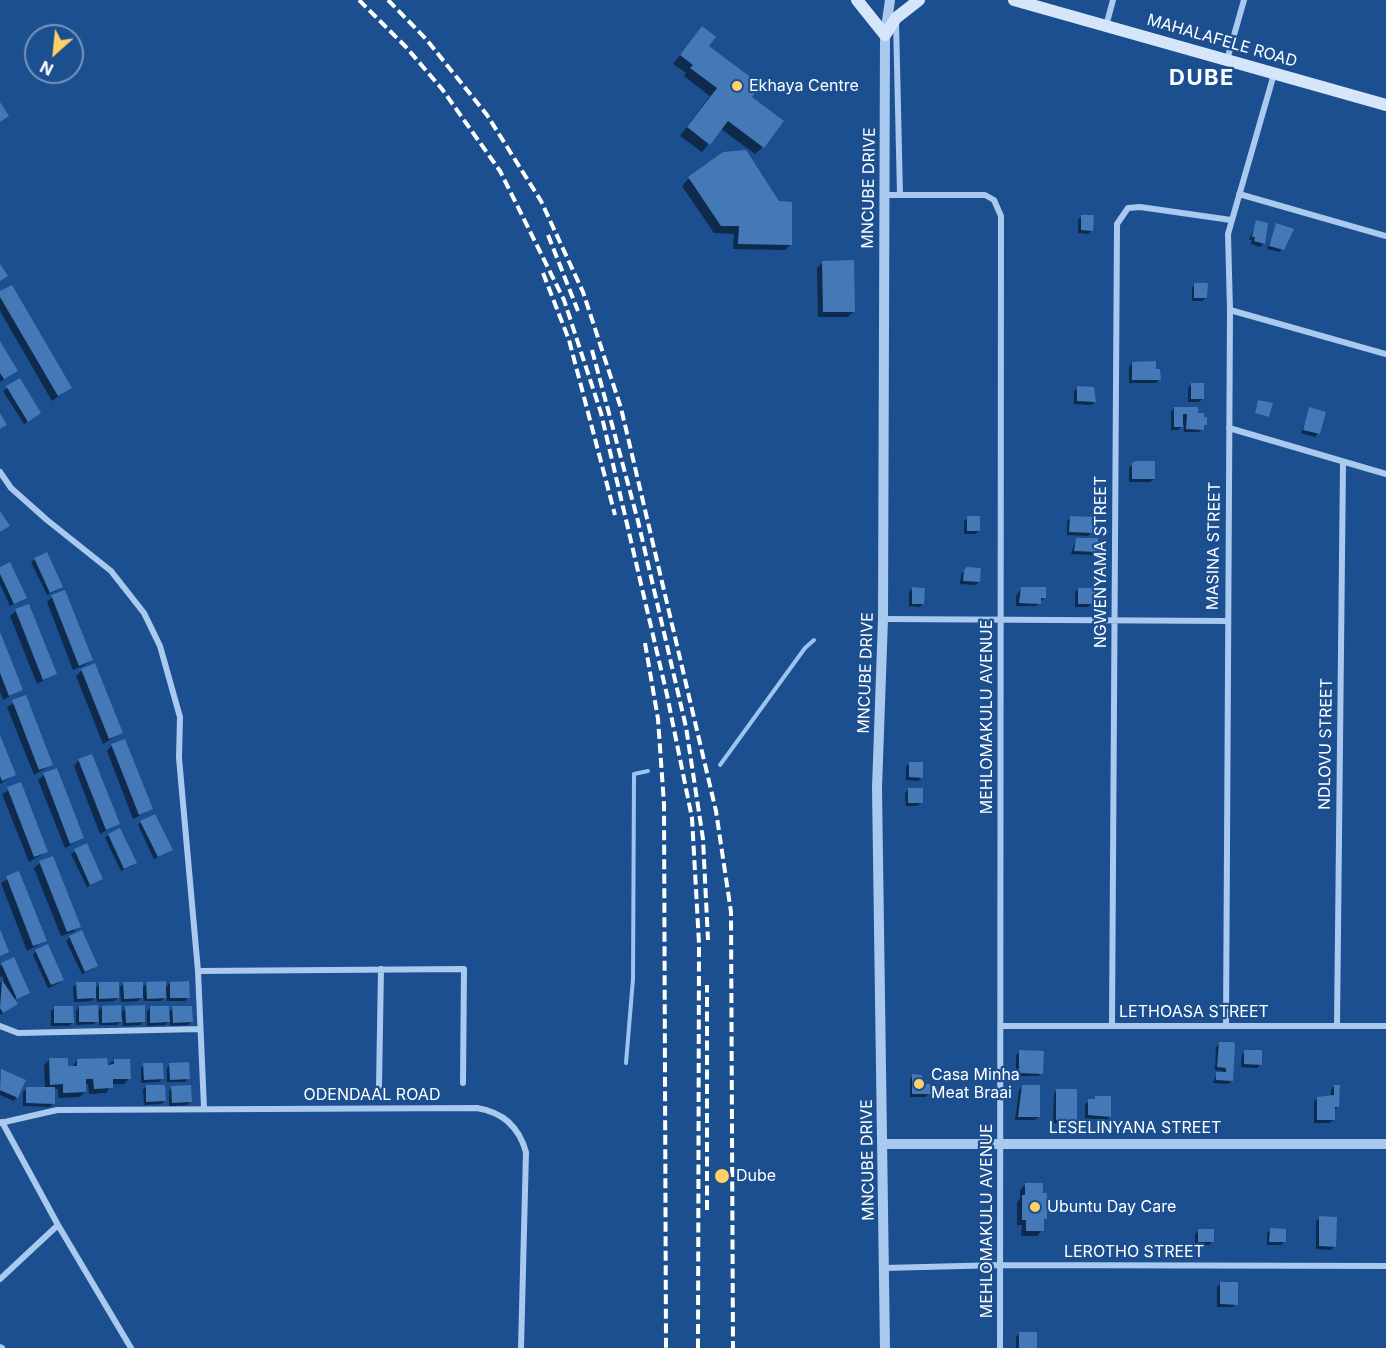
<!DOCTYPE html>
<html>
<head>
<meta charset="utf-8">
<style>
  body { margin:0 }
  #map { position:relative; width:1386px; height:1348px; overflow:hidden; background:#1b4f8f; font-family:Inter,sans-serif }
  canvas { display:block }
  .north { position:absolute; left:24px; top:24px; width:60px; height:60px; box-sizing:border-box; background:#1b4f8f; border:2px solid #7695bc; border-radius:50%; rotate:207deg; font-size:16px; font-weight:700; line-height:24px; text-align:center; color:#fff }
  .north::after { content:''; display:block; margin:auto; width:21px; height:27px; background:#ffd166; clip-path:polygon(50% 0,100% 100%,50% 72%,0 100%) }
</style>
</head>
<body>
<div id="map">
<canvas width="1386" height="1348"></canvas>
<div class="north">N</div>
</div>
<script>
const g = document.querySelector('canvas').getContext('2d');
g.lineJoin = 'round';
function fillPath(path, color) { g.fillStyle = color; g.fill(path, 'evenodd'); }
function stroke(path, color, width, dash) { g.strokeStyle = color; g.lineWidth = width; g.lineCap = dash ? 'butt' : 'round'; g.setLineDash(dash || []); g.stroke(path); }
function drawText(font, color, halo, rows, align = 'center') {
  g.font = font + ' Inter,sans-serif'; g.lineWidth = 4.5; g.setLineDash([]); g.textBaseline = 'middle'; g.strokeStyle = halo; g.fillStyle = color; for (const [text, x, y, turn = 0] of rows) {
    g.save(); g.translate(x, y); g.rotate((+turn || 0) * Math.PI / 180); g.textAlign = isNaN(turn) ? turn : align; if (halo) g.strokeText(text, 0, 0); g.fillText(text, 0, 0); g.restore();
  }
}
fillPath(new Path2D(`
  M702,28L707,46L750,98L763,147L755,154L721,129L702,152L680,136L710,96L684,76L686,73L673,64Z
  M689,178L790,245L785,250L733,249L734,234L714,233L682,186Z
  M1082,216L1092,230L1088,234L1078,233V220Z
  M1257,222L1264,243L1260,247L1251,244L1252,240H1249Z
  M1276,225L1282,249L1279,252L1267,249Z
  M823,262L854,311L848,317H818L817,268Z
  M1195,284L1206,298L1202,301H1192V288Z
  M0,293L70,388L52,401L0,311Z
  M0,344L16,370L0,382Z
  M1132,363L1154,370L1159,379L1156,383H1129V367Z
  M20,380L36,416L24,424L3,391Z
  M1192,384L1202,399L1199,402H1188V388Z
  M1078,388L1095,401L1092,405L1074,404V391Z
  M1174,409H1197L1202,429L1199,432H1184V424L1178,430H1171V412Z
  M1310,409L1318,433L1315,437L1301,433Z
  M1133,464L1154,479L1150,482H1129V468Z
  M968,518L979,531L975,534H964V521Z
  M1071,518L1092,532L1088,536L1067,535V521Z
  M1076,539L1096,552L1093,555L1071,554Z
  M35,559L61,587L58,590L47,595L31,562Z
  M0,568L25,597L10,606L0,584Z
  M967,568L979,582L975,585L960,584L961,575Z
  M1022,588L1044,598L1036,606H1016V596Z
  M912,589L923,603L920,607L909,606V592Z
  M1079,589L1092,603L1088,607H1075V592Z
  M52,597L91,660L85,665L73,670L47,602Z
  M16,611L55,674L37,684L10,616Z
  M0,636L21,690L3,700L0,692Z
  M82,670L121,733L103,744L76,676Z
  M25,697L51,765L34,775L7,707Z
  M0,739L14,775L0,784Z
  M112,745L151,809L133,819L107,751Z
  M79,760L118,824L100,834L74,766Z
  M910,763L922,777L918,781L906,780V767Z
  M44,775L83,838L65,848L38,780Z
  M20,784L46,852L29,862L2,794Z
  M909,789L921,802L918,806H906L905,793Z
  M141,822L171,849L167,853L154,859L138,825Z
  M108,835L135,863L132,866L121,871L105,838Z
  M86,845L101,879L87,887L71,854Z
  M40,863L79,926L73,932L61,936L34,868Z
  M19,873L45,941L27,951L1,883Z
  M70,937L96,965L93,969L82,974L66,941Z
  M36,951L63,979L59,983L48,988L33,955Z
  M13,959L26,993L10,1001L12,1007L0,1015V983L4,980L2,976L0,977V966Z
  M147,983L164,989L170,983L188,997L185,1001H167V995L161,1001H144L143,996L138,1001L121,1002L120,987L124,984L142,988Z
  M77,984L95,989L100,984L118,998L114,1001L97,1002L96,996L91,1001L74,1002L73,987Z
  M79,1007L97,1012L102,1007L120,1013L126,1008L144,1021L140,1025L123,1026V1019L117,1025H99V1019L94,1024L76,1025V1011Z
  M55,1008L73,1022L69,1026H51V1011Z
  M150,1008L168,1013L173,1008L191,1022L188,1025L170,1026V1020L165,1025L147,1026V1011Z
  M1219,1044L1232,1081L1228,1084L1213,1083L1217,1073L1223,1074V1071L1215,1070L1216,1047Z
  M1245,1051L1261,1064L1257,1068L1241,1067L1242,1055Z
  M1020,1052L1042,1073L1038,1076H1016V1055Z
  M50,1059L67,1068H72L77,1060L106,1066L115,1060L129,1078L124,1084H112L106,1093L89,1094L88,1084H84L85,1092L79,1097L58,1098V1089H53V1103L50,1107L23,1106V1092L27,1089H45L44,1065Z
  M170,1064L188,1078L185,1082H167V1068Z
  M144,1065L162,1079L159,1082L141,1083V1068Z
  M1,1071L17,1097L14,1101L0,1095Z
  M913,1076L929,1094L925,1097H910V1079Z
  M1334,1086L1338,1106L1335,1110L1334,1119L1330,1123H1314V1102L1318,1098L1331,1097V1090Z
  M146,1087L165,1101L161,1104L144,1105L143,1090Z
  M172,1087L190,1102L187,1105L169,1106V1091Z
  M1022,1087L1039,1116L1035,1120H1015L1019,1090Z
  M1057,1090L1075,1120L1072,1123H1053L1054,1094Z
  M1096,1098L1110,1117L1106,1120L1085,1118V1104Z
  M1026,1184L1046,1218L1042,1222V1230L1037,1236H1021L1022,1225H1017V1202L1020,1199V1190Z
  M1320,1218L1335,1246L1331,1250L1316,1249V1221Z
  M1199,1230L1212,1242L1209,1245H1195V1234Z
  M1270,1230L1284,1242L1281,1245H1267V1233Z
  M1221,1283L1236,1304L1233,1307H1217V1287Z
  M1019,1334L1035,1348H1016V1337Z`), '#0007');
stroke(new Path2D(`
  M720,765L805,648L814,640
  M626,1063L633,979L634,774L648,771`), '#9cc4f0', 4);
fillPath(new Path2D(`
  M702,26L716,37L709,46L761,85L752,97L784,121L764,148L728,121L710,145L687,127L717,88L690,68L693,65L680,55Z
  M0,102L9,116L0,122Z
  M746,150L779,201L792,202V245L738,244L739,226H721L688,177L723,152Z
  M1081,215H1094L1093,231L1081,230Z
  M1256,220L1268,223L1265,244L1254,241L1255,237H1252Z
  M1276,223L1294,229L1284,250L1269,246Z
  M854,260L855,312H823L822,261Z
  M0,264L8,276L0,281Z
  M1194,283H1208L1207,298H1194Z
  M12,285L72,388L58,396L0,297V291Z
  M0,341L18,371L4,379L0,373Z
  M1156,361V369H1160L1161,380H1132V362Z
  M20,378L41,413L28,422L6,386Z
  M1191,383H1204V399H1191Z
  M1077,386L1094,387L1096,402L1077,401Z
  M1258,400L1273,403L1269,417L1255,413Z
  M1174,407H1198V413H1204V417H1207V425H1204V430L1186,429L1187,414H1183V427H1174Z
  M1309,407L1326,412L1320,434L1303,430Z
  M0,413L7,425L0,429Z
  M1136,461H1155V479H1132V463Z
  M0,511L10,526L0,532Z
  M967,516H980V531H967Z
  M1070,516L1094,517L1093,533L1069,532Z
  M1076,538H1098V552L1074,551Z
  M47,552L63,587L50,593L34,558Z
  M10,562L27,598L14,604L0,574V567Z
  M967,567L981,568L980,582L963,581L964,570Z
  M912,587L925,588L924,604H912Z
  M1021,587H1046V598H1041V604L1019,603Z
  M1078,588H1096L1093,604H1078Z
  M65,590L93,660L79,666L51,595Z
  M29,604L57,674L43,680L15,609Z
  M0,632L23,690L9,696L0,673Z
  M95,663L123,733L109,739L81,669Z
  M26,695L53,765L39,770L12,700Z
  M0,735L16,775L2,781L0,776Z
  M125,739L153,809L139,815L111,744Z
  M92,754L120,824L106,830L78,759Z
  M909,762H923V778L909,777Z
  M57,768L84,838L70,844L43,773Z
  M21,782L48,852L34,857L7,787Z
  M908,788H923V803H908Z
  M155,814L173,850L158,857L140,821Z
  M120,828L137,863L124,869L108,834Z
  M87,843L103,879L90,885L74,849Z
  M53,856L81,927L67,932L39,861Z
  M19,871L47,941L33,946L6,876Z
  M0,929L9,952L0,956Z
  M82,930L98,966L85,972L69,936Z
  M48,944L64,980L51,985L35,950Z
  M14,957L30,993L17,999L1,963Z
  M2,980L18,1004L3,1013L0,1008Z
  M166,981V998L147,999L146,982Z
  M189,981L190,998H170V982Z
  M76,982H96V998L77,999Z
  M99,982H119V998L99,999Z
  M123,982H143V998L124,999Z
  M98,1005L99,1022H79V1006Z
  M121,1005L122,1022L102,1023V1006Z
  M145,1005V1022L126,1023L125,1006Z
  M54,1006H73L74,1023H54Z
  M150,1006H169L170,1022L150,1023Z
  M172,1006H192L193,1022L173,1023Z
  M1219,1042H1234L1235,1045L1233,1081L1216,1080V1072H1226V1068L1217,1067Z
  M1019,1050L1044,1051L1043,1074L1019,1073Z
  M1244,1050H1262V1065L1244,1064Z
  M49,1058H68V1066H77V1059L107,1058L108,1065L114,1064V1059H130L131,1079H113V1088L94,1089L93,1079H86V1092L63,1093V1084L50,1085Z
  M189,1062L190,1079L170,1080L169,1063Z
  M143,1063H163L164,1079L144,1080Z
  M1,1069L26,1080L18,1098L0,1090Z
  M912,1074L922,1075V1084H930V1094H912Z
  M146,1085H165L166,1101L146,1102Z
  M191,1085L192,1102L172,1103L171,1086Z
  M1022,1085H1040V1117H1018Z
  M1334,1085H1340L1339,1107H1335V1120H1317V1097L1334,1095Z
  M26,1087H55V1104L26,1103Z
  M1056,1089H1077V1121L1056,1120Z
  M1095,1096H1111V1117L1088,1115V1099H1095Z
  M1025,1183H1043V1193H1047V1219H1044V1231H1026V1220H1022V1195H1025Z
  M1319,1216L1337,1217L1336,1247L1319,1246Z
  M1270,1228L1286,1229V1242H1269Z
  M1198,1229H1214V1242H1198Z
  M1220,1282H1238V1305L1220,1304Z
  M1019,1332H1037V1348H1019Z`), '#4478b7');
stroke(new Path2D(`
  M896,21L900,195
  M1106,26L1113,0
  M1227,60L1244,0
  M1239,194L1386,236
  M883,195H985L994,200L1001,216L1000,1348
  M1230,310L1386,354
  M1229,428L1386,474
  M0,472L11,488L47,520L111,571L144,613L160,646L180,717L179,758L198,971L204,1108
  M883,619L1227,621
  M198,971L464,969L463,1083
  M1112,1025L1117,224L1128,208L1140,207L1231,220
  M1337,1025L1343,463
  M0,1026L18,1033L200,1029
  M1002,1026H1386
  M1226,1026L1230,310L1228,234L1274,74
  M379,1086L381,969
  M2,1122L58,1225L131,1348
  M0,1123L57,1110L477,1108C502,1112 519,1127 526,1152L521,1348
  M884,1268L1001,1265L1386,1266
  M0,1279L58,1225
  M0,1347L2,1348`), '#a9c9ee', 6);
stroke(new Path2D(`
  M884,1144H1386
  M885,1348L877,788L883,619L885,35L890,0`), '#a9c9ee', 10);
stroke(new Path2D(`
  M857,0L885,35L896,18L919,0
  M1014,0L1386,105`), '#d6e6fa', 12);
stroke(new Path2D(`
  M359,0L406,47L442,89L500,171L564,300L601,413L667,695L692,818L699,943L698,1348
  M388,0L426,39L487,115L541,201L583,292L621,408L716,811L731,912L733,1348
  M548,235L578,311
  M543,273L569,340L615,515
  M592,350L638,521L686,727L703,839L708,940
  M645,643L658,719L664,804L666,1348
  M707,1210V985`), '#fff', 4, [10, 4.5]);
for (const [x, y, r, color] of [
  [737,86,6,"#ffd166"],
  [919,1084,6,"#ffd166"],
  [722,1176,8,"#ffd166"],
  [1035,1207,6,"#ffd166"]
]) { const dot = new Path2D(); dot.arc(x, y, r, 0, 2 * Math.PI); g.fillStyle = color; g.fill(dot); stroke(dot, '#1b4f8f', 2); }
drawText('16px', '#fff', '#1b4f8f', [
  ["MAHALAFELE ROAD",1222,41,16],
  ["MNCUBE DRIVE",869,188,-89],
  ["MASINA STREET",1214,546,-89],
  ["NGWENYAMA STREET",1101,562,-90],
  ["MNCUBE DRIVE",866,673,-88],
  ["MEHLOMAKULU AVENUE",987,717,-90],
  ["NDLOVU STREET",1326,744,-89],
  ["LETHOASA STREET",1194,1012],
  ["ODENDAAL ROAD",372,1095],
  ["LESELINYANA STREET",1135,1128],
  ["MNCUBE DRIVE",868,1160,-91],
  ["MEHLOMAKULU AVENUE",987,1221,-90],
  ["LEROTHO STREET",1134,1252]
]);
drawText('16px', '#fff', '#1b4f8f', [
  ["Ekhaya Centre",749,86],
  ["Casa Minha",931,1075],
  ["Meat Braai",931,1093],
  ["Dube",736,1176],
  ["Ubuntu Day Care",1047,1207]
], 'left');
g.letterSpacing = '1.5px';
drawText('bold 22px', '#fff', '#1b4f8f', [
  ["DUBE",1202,78]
]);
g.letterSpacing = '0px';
</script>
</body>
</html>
